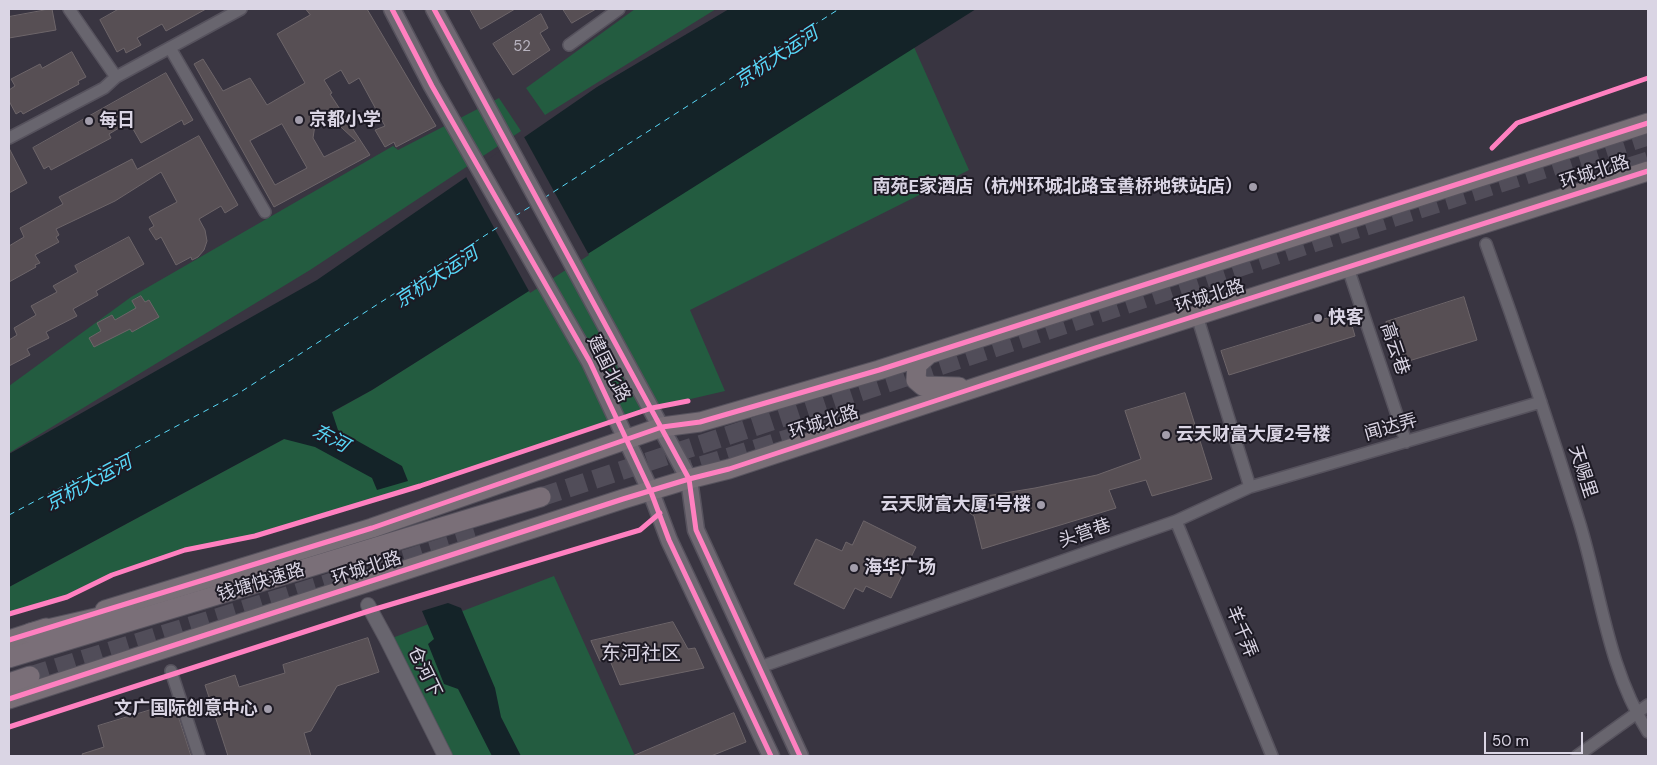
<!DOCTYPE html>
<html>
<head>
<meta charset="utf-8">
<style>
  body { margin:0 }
  #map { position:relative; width:1657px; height:765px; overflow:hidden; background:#393541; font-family:"DM Sans",sans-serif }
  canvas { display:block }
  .frame { position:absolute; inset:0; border:10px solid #dad5e4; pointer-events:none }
  .scale { position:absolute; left:1484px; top:732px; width:99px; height:22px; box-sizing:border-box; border:2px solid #dad5e4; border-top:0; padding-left:6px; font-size:15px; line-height:18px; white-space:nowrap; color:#dad5e4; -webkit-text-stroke:4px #1d1a24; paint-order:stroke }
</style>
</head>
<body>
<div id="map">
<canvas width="1657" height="765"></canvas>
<div class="frame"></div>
<div class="scale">50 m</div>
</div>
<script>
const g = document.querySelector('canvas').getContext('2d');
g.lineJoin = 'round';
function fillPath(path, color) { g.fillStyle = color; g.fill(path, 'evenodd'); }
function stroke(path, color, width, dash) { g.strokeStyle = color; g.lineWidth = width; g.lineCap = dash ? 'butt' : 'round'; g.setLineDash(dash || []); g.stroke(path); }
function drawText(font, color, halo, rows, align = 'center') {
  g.font = font + ' "DM Sans","Noto Sans SC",sans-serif'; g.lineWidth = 4; g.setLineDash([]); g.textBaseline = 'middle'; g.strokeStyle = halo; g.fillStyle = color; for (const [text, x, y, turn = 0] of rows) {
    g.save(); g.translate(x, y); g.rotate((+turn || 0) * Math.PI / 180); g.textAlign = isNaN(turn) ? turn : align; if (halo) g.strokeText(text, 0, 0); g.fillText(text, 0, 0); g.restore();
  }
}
fillPath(new Path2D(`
  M635,9H716L545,115L526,88Z
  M914,47L969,170L690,310L725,391L652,408L420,486L255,536L185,550L112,575L67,597L9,614V587L284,439L372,390Z
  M499,98L521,131L310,270L9,453V386L131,297L393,146L398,150Z
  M554,576L635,756H445L387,640Z`), '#235c40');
fillPath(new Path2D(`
  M729,9H976L372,390L332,412L338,430L402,466L408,481L377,490L372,478L315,447L284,439L9,587V454L317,280L597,87Z
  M448,603L461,608L495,688L501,717L521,756H492L458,689L444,684L428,644L434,639L422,611Z`), '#142328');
fillPath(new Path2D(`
  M523,135L589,255L530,293L465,175Z`), '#393541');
stroke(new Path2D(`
  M544,198L839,9
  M515,216L533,205
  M9,515L239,393L503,224`), '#58d8f8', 1, [6, 5]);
const building = new Path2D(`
  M52,9L56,30L9,38V17Z
  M119,9H206L166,31L162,24L137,38L141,45L126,53L124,48L117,52L100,20Z
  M306,9H367L436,126L396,147L394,142L385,147L375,130L385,126L359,78L349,84L341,70L324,80L332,93L330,94L370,155L274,207L194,64L203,59L223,91L250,78L267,105L305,83L277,34L310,15ZM329,116L356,141L324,157L313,138L315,125ZM282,124L307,168L275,185L250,141Z
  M470,9H515L481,29Z
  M563,9H596L572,23Z
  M541,14L548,28L540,33L550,50L513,75L493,44Z
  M72,52L86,77L78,81L79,84L23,114L21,111L16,114L9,101V90L15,86L11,79L40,64L42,68Z
  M166,73L193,120L184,125L182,120L141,143L129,122L109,134L111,138L51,170L49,166L44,169L33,148Z
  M199,136L238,205L225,213L221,206L199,219L205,230L207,241L204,250L198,257L192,260L191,257L176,265L161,237L156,240L149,229L154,226L149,217L177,202L161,172L115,201L56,229L59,235L56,237L59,242L35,255L40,263L35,265L36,267L9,282V246L24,237L20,228L63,204L59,197L132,159L137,169Z
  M9,148L27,183L9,193Z
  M129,237L144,264L96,291L98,295L73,309L77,316L46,332L49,338L27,349L30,355L9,366V340L17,335L14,328L36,315L31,306L57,292L53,286L78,272L75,266Z
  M141,296L145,302L149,300L159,317L132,332L130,329L94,347L89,338L101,331L97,323L112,315L115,320L136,308L132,301Z
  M1464,297L1477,340L1399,364L1386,322Z
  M1348,312L1355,336L1229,375L1221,351Z
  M1185,393L1212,479L1152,496L1146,480L1109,490L1116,508L982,549L974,516L967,511V502L974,498L1035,488L1097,475L1141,459L1125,411Z
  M864,521L916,547L891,598L866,586L863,592L855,588L844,609L794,584L816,539L842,551L846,542L852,545Z
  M673,622L688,649L695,648L704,668L620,685L609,658L600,661L591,641Z
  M368,638L379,672L337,686L311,731L304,733L311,756H228L205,685L235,675L239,687L285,673L283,665Z
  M174,703L191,756H83L82,754L104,747L98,726Z
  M734,713L746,742L711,756H633Z`);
fillPath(building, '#574f54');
stroke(building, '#6d6569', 1);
stroke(new Path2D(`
  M1604,175L1648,161
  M675,474L861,416
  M541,497L1316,242L1648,136
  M30,676L480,536`), '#514d59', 19, [19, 9]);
const minor = new Path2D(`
  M69,9L116,77
  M569,45L619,9
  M170,48L265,212
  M9,138L104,88L116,77L241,9
  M1486,244C1519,335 1550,427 1579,521C1601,592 1607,667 1648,732
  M1348,268L1406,442
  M1250,487L1541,402
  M1176,521L1272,756
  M760,667L1176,521L1250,487L1197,316
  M171,671L199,756
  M1577,756L1648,705`);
const tertiary = new Path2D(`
  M368,605L387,640L445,756`);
const secondary = new Path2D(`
  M392,9L432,86L590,362L651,492L669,540L771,756
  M434,9L689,479L696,530L800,756`);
const primary = new Path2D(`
  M929,354L917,365L916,380L923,386L959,387
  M105,610L372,528L662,427L700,422L879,370L1648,123
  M9,640L46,628
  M9,699L623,499L689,479L729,469L1095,348L1648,171`);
const trunk = new Path2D(`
  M30,633L126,611
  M9,658L541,497
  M9,683L30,676`);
stroke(minor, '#56525d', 14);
stroke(tertiary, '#56525d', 16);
stroke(secondary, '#56525d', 19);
stroke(primary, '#56525d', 21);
stroke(trunk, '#56525d', 21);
stroke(minor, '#68656e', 11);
stroke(tertiary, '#68656e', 14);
stroke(secondary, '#6f6872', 16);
stroke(primary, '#796f77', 19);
stroke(trunk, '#7a6f78', 19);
stroke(new Path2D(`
  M392,9L432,86L590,362L651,492L669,540L771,756
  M434,9L689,479L696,530L800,756
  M1492,148L1517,123L1648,78
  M9,614L67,597L112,575L185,550L255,536L420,486L652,408L688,401
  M9,640L372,528L662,427L700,422L879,370L1648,123
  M9,699L623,499L689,479L729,469L1095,348L1648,171
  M9,727L372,610L640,530L660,513`), '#ff80c0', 5);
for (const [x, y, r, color] of [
  [299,120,5,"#a29dab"],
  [89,121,5,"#a29dab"],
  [1253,187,5,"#a29dab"],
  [1318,318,5,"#a29dab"],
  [1166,435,5,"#a29dab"],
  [1041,505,5,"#a29dab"],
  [854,568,5,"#a29dab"],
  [268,709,5,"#a29dab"]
]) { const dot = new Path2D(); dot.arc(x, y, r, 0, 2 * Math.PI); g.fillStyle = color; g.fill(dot); stroke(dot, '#1d1a24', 2); }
drawText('15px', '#b9b4c0', null, [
  ["52",522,47]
]);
drawText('bold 18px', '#dad5e4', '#1d1a24', [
  ["京都小学",309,120],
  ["每日",99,121],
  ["南苑E家酒店（杭州环城北路宝善桥地铁站店）",1243,187,"right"],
  ["快客",1328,318],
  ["云天财富大厦2号楼",1176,435],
  ["云天财富大厦1号楼",1031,505,"right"],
  ["海华广场",864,568],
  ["文广国际创意中心",258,709,"right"]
], 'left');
drawText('18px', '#dad5e4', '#1d1a24', [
  ["环城北路",1595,173,-18],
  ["环城北路",1210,297,-18],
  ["高云巷",1394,349,71],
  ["建国北路",608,369,63],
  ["环城北路",824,423,-18],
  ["闻达弄",1391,428,-16],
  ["天赐里",1582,472,72],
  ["头营巷",1085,534,-19],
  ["环城北路",367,569,-18],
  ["钱塘快速路",261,583,-17],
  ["羊千弄",1241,632,68],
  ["仓河下",424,672,64]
]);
drawText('italic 19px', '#58d8f8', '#1d1a24', [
  ["京杭大运河",777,58,-33],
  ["京杭大运河",437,278,-33],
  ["东河",330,439,28],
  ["京杭大运河",89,484,-28]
]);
drawText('20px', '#dad5e4', '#1d1a24', [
  ["东河社区",641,655]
]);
</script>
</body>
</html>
